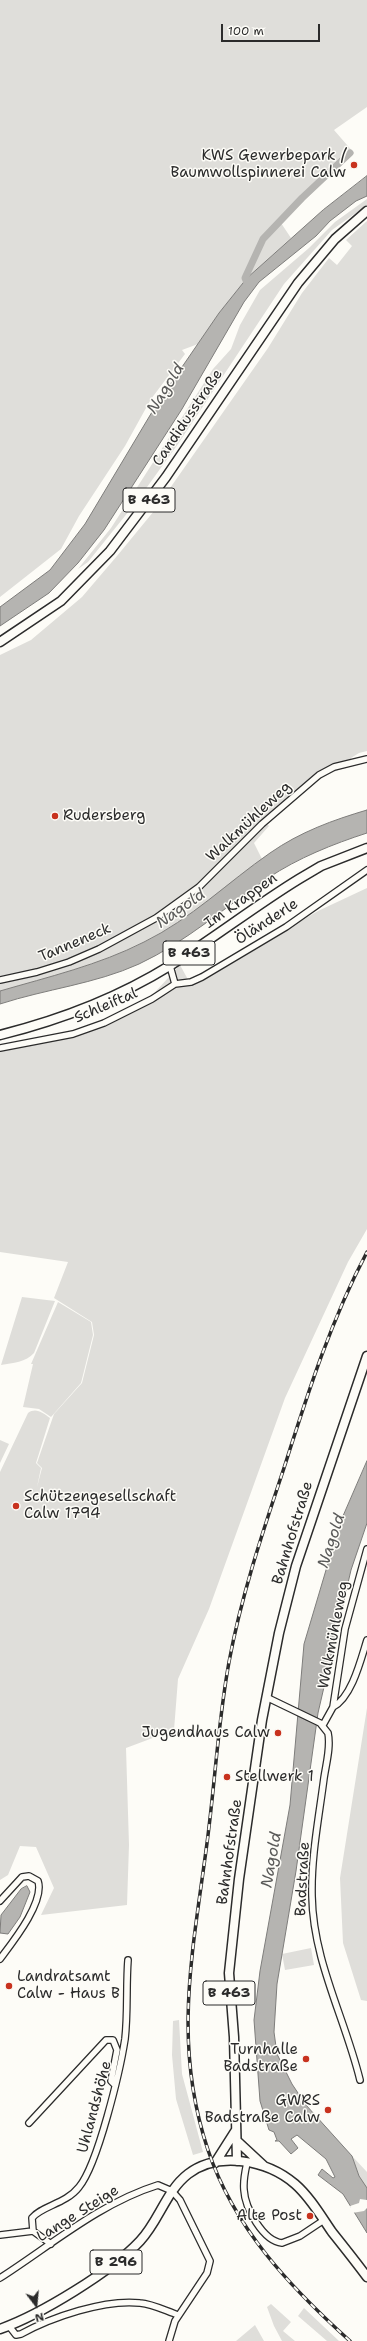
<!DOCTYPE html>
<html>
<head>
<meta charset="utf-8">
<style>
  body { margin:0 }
  #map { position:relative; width:367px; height:2341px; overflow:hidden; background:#fdfcf7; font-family:"Shantell Sans",sans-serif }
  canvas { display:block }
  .north { position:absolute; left:16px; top:2285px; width:40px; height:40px; -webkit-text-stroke:3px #fdfcf7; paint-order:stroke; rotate:164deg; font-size:11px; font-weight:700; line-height:16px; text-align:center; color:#2b2b2b }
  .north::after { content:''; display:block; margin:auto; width:14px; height:18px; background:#2b2b2b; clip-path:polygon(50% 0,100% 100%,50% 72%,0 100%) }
  .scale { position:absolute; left:221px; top:24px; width:99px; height:18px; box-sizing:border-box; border:2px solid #2b2b2b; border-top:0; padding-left:5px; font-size:12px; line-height:14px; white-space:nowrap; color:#2b2b2b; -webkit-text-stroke:3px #fdfcf7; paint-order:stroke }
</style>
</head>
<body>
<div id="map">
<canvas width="367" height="2341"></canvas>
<div class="north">N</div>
<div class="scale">100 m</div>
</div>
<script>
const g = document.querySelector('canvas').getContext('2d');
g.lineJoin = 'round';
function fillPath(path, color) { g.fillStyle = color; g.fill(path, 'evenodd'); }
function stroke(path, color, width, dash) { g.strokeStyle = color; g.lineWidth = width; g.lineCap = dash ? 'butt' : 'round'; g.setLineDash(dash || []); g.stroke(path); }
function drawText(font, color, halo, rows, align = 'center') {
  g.font = font + ' "Shantell Sans",sans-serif'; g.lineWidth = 3; g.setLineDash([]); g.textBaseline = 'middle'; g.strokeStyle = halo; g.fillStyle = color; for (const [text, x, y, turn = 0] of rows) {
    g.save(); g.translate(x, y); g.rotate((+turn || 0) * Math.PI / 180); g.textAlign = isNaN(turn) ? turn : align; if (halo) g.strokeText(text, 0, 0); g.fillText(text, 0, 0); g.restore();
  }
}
fillPath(new Path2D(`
  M0,0H367V107L334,130L354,153L281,223L291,238L247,278L219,313L198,344L182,350L185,354L151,399L125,446L79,516L61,549L0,597Z
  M367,199V205L332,230L284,284L178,444L137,501L88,562L78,569L111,528L213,369L231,349L240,325L260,290L309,248L335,222Z
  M367,221V751L359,753L351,758L352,766C316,774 294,800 267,824L269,826L254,843L262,859C225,889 187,920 144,942C100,965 48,977 0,991V655L31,640L82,597L117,556L154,511L268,348L302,293L329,258L337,265L352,246L346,240Z
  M367,888V1229L348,1262L285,1398L209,1609L178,1679L174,1730L126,1748L129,1845L127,1905L41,1915L54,1888L36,1847L20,1846L8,1875L0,1880V1472L28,1413C36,1407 43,1413 50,1418L36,1463L41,1468L37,1487L42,1468L37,1463L54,1414L82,1383L94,1335L92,1322L54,1298L68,1262L0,1252V1050L94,1026L145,1003L180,965L191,985L318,911Z
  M22,1297L55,1301L34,1353C26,1362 13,1363 1,1365Z
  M58,1302L91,1322L93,1335L81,1383L51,1417L39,1409L23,1407L33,1364H31Z
  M0,1440L9,1444L0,1463Z
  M367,1708V2001L361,2000L343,1943L340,1878Z
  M311,1948L314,1965L285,1970L282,1954Z
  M179,2020L182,2074L203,2152L193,2155L176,2099L172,2055L173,2021Z
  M352,2156L367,2172V2188L359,2176Z
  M271,2304L291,2322L283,2331L295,2341H282L274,2326L267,2307Z
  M304,2308L339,2341H327L298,2316Z
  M255,2325L264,2341H236Z`), '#dfdeda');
const water = new Path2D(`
  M367,176V196L356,201L330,221L316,236L259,282L244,302L182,409L104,530L78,563L49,593L0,626V607L50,570L85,524L158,402L219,313L247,278L323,210Z
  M367,810V833C333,844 298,858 268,878C225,907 186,942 139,964C95,984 46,989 0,1004V991C48,977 99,965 144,942C191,919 228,882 270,853C300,832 333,820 367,810Z
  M367,1461V1523L351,1570L318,1713L296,1871L277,1984L274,2032L277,2054L292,2084L306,2105L352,2156L359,2176L367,2188V2233L343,2194L318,2175L322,2169L333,2178L335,2177L326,2159L297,2135L291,2139L298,2148L291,2154L279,2141H275L277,2140L274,2132L269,2130L260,2101L254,2020L260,1971L290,1805L304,1644L340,1523Z
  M27,1886L30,1892L20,1917L8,1934L0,1933L1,1915L21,1889Z`);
fillPath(water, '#b5b4b1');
stroke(water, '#7e7d7b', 1);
fillPath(new Path2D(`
  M360,2199L367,2200V2208L364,2211L352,2213L350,2206L359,2203Z`), '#fdfcf7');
stroke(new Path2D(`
  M249,287L245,278L263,239L302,198L350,153`), '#b5b4b1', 7);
const street = new Path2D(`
  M170,966L175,984
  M0,980L37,972L69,962L99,949L156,918L199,887L262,824L319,775L334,767L367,759
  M0,1048L73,1034L104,1023L152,999L175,984L191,982L202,977L286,927L367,870
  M266,1697L320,1723L328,1733C331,1747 326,1764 324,1778C319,1817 311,1857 312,1896C313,1961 345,2018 360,2080
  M333,1707C352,1697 361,1659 367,1640
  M323,1725L333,1707L345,1629L367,1549
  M0,1901L22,1877L29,1876L38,1881C45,1902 12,1943 0,1959
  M29,2123L106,2040H113L117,2050L111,2081L115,2085
  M247,2163C245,2172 243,2180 244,2190C245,2208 263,2241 282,2243L300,2236L324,2220
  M33,2231L32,2218C41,2206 66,2204 79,2187C98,2164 120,2071 125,2039C128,2013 126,1986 128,1960
  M0,2235L33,2231L51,2244
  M0,2278C50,2246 100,2203 158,2185L172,2191L180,2200L210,2261L207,2273L175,2321L169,2341
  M9,2326L16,2335L21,2334C52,2317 105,2299 140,2303C153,2304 166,2311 178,2315`);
const primary = new Path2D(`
  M0,642L61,601L110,551L166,477L298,283L335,239L367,211
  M0,1035C60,1020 118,998 171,965C214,938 255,906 299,879L321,866L367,848
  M236,2140L264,2166
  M237,2161L234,2037L229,1973L239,1879L262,1720L279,1633L296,1566L367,1356
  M215,2163L236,2130
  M0,2329C40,2315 112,2271 140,2241C159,2221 166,2191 188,2174C219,2151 267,2160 295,2184C310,2197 321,2216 332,2232C344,2247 356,2262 367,2277`);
stroke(street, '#2b2b2b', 8);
stroke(primary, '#2b2b2b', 11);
stroke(street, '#fdfcf7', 5.5);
stroke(primary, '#fdfcf7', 8);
const rail = new Path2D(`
  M350,2341C290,2287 234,2228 208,2150C172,2043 193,1951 207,1843C215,1783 218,1722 229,1662C241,1597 262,1534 283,1471C307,1396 330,1322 367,1252`);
stroke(rail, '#2b2b2b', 3.5);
stroke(rail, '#fdfcf7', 2, [6]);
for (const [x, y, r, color] of [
  [354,165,4,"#c8321e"],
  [55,816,4,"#c8321e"],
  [16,1506,4,"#c8321e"],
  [278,1733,4,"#c8321e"],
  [227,1777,4,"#c8321e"],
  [9,1986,4,"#c8321e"],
  [306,2059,4,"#c8321e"],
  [328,2110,4,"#c8321e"],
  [310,2216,4,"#c8321e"]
]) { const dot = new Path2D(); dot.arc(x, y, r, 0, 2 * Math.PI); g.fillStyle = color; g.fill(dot); stroke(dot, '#fdfcf7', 1.5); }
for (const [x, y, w] of [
  [149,500,52],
  [189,953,52],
  [229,1993,52],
  [116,2262,52]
]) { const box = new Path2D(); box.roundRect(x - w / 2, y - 12, w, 24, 3); g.fillStyle = '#fdfcf7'; g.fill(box); stroke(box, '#2b2b2b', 1); }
drawText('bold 14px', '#2b2b2b', null, [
  ["B 463",149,500],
  ["B 463",189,953],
  ["B 463",229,1993],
  ["B 296",116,2262]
]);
drawText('15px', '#2b2b2b', '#fdfcf7', [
  ["KWS Gewerbepark /",346,156],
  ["Baumwollspinnerei Calw",346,173],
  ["Rudersberg",63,816,"left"],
  ["Schützengesellschaft",24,1497,"left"],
  ["Calw 1794",24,1514,"left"],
  ["Jugendhaus Calw",270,1733],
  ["Stellwerk 1",235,1777,"left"],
  ["Landratsamt",17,1977,"left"],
  ["Calw - Haus B",17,1994,"left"],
  ["Turnhalle",298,2050],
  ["Badstraße",298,2067],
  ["GWRS",320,2101],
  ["Badstraße Calw",320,2118],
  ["Alte Post",302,2216]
], 'right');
drawText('15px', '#2b2b2b', '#fdfcf7', [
  ["Candidusstraße",188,418,-56],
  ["Walkmühleweg",249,822,-43],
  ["Im Krappen",241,901,-35],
  ["Öländerle",267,922,-33],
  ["Tanneneck",75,943,-23],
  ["Schleiftal",106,1006,-23],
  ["Bahnhofstraße",293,1533,-73],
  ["Walkmühleweg",334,1635,-79],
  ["Bahnhofstraße",230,1852,-82],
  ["Badstraße",303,1879,-87],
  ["Uhlandshöhe",95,2107,-75],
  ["Lange Steige",78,2214,-32]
]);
drawText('italic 16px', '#5b5b5a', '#fdfcf7', [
  ["Nagold",166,389,-58],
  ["Nagold",181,909,-35],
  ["Nagold",332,1541,-72],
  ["Nagold",272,1860,-80]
]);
</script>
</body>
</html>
